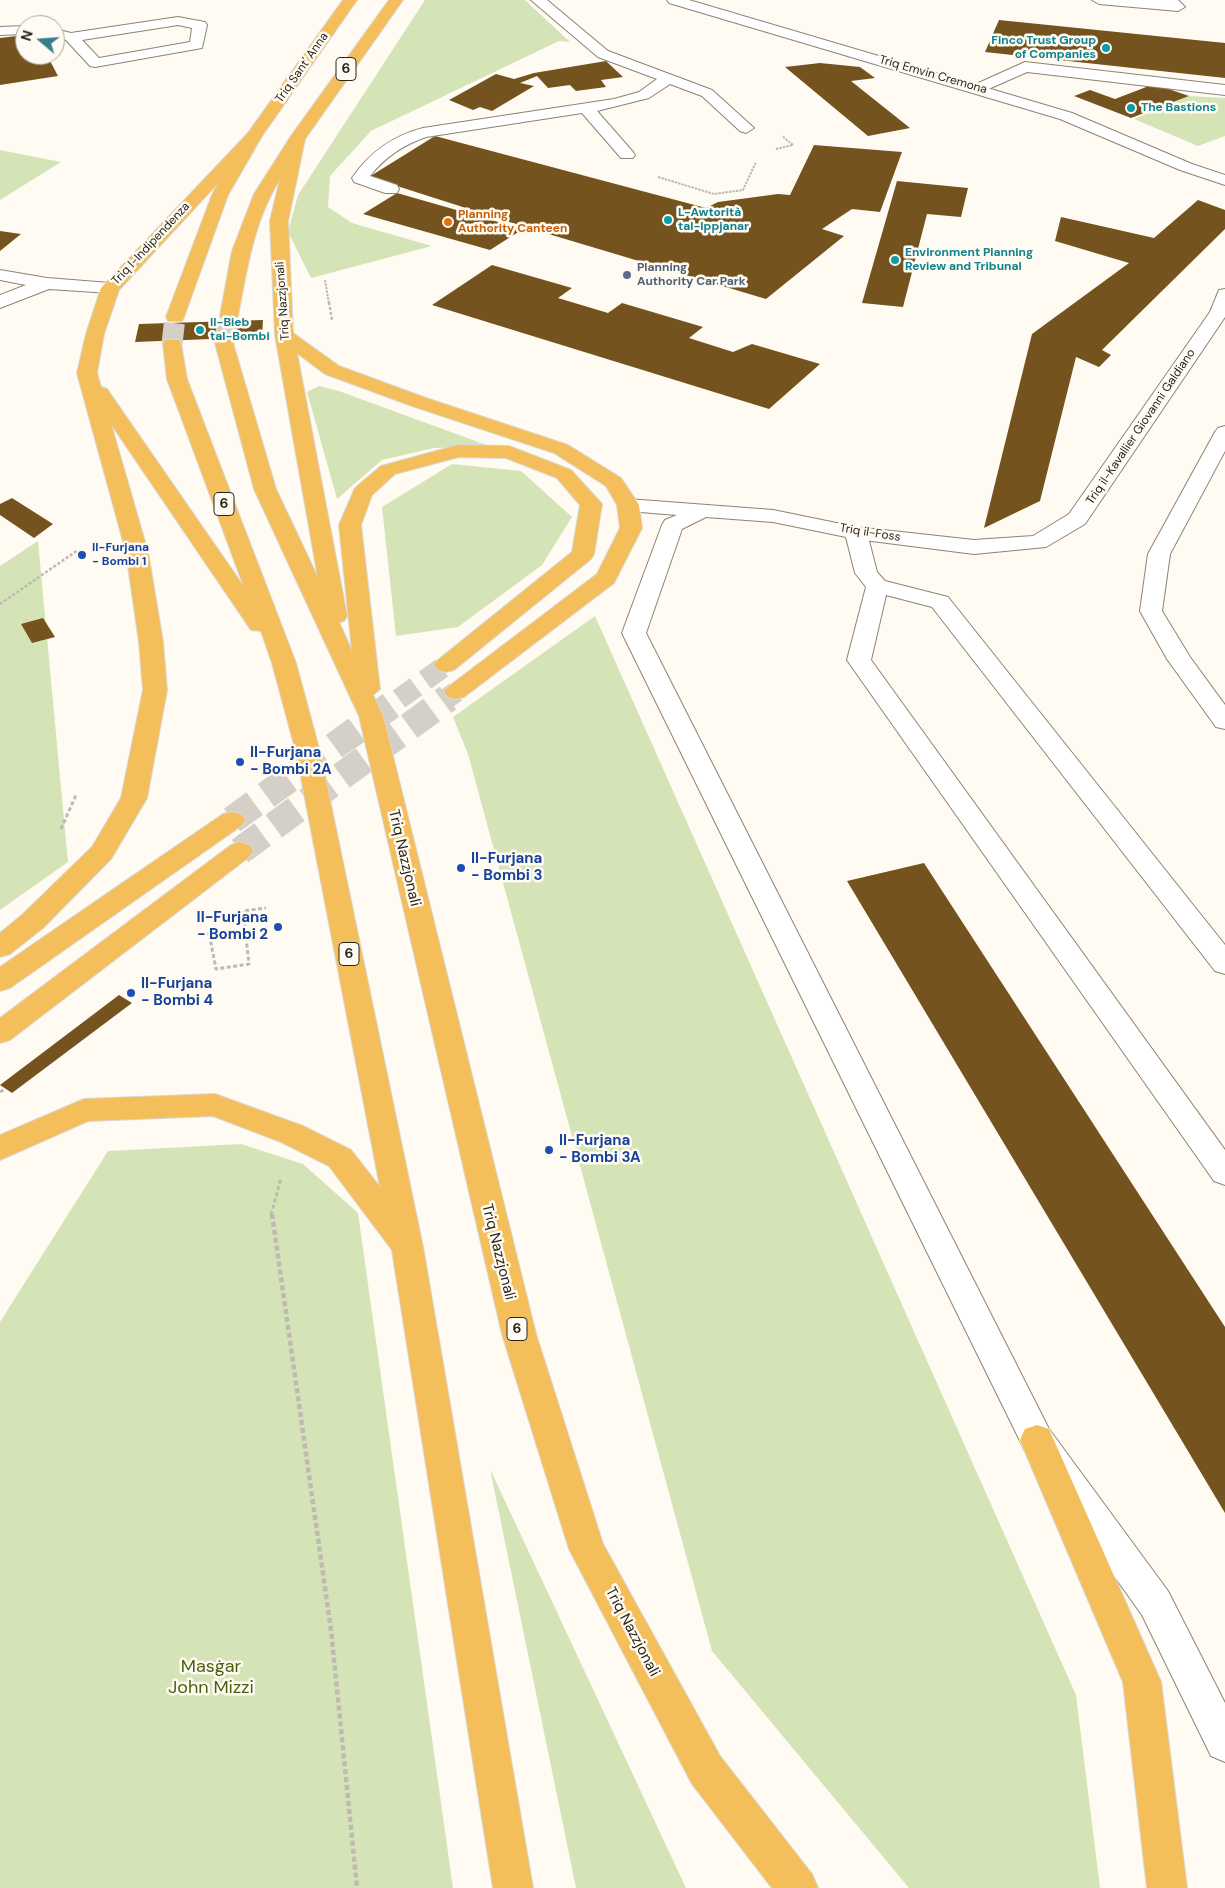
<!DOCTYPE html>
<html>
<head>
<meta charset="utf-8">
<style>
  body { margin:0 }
  #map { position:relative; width:1225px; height:1888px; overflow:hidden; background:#fffbf3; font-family:"DM Sans",sans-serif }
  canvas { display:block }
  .north { position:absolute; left:15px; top:15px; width:50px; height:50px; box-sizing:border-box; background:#fffbf3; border:1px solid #a9a59d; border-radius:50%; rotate:288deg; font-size:14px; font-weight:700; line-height:20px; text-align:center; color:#28241c }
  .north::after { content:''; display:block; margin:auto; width:18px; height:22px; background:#3a7c8d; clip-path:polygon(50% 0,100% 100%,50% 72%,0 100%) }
</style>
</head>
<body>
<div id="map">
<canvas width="1225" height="1888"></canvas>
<div class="north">N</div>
</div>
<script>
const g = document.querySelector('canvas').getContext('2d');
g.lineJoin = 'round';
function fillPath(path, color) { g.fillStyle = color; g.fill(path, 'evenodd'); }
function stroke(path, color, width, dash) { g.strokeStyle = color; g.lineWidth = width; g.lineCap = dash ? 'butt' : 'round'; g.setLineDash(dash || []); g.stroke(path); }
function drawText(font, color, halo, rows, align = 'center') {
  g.font = font + ' "DM Sans",sans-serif'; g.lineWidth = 5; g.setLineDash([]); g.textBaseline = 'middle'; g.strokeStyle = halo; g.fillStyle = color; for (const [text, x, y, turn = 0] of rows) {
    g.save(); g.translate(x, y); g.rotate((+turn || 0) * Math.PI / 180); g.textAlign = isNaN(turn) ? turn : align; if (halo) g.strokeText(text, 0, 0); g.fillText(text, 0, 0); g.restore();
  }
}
fillPath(new Path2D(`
  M425,0H525L570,42L559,41L371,131L330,176L328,207L352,223L432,246L311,278L288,232L298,195Z
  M1189,96L1225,98V136L1198,146L1134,119Z
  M0,150L61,162L0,200Z
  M319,386L339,391L489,446L434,448L382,460L337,499L307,392Z
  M452,464L521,471L572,517L542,565L458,627L396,636L382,507Z
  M38,541L68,862L0,910V566Z
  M595,616L1076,1695L1100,1888H909L712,1651L468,754L453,717Z
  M241,1144L303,1164L358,1213L453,1888H0V1322L108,1151Z
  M490,1469L686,1888H576Z`), '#d5e4b7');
fillPath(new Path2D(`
  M999,20L1225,43V78L985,52Z
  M25,35V55H47L58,76L0,85V38Z
  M606,61L623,77L601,80L606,87L576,91L570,85L548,88L537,76L520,83L534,86L492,111L480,107L473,110L449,100L496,74L514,79L534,73Z
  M820,63L860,67L875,78L851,81L910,128L868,136L785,67Z
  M1154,84L1189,96L1131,118L1074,96L1090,90L1115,99Z
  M435,136L706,208L718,202L778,194L790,195L814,145L902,152L880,212L852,209L822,229L844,236L766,299L525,227L369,177Z
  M897,181L968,188L961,217L927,214L903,307L862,303Z
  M397,193L523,229L490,250L363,214Z
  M1198,200L1225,210V229L1102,350L1111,355L1099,367L1076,357L1040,501L984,528L1032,334L1129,263L1055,241L1061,217L1154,238Z
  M0,231L21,234L0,251Z
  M492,265L572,288L558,298L608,313L622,303L703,327L689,338L733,352L752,344L820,364L769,409L432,305Z
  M263,320L262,337L135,342L139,324Z
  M12,498L53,524L34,538L0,515V504Z
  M43,618L55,637L32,643L21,624Z
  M924,863L1225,1327V1513L847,881Z
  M119,995L132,1003L12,1093L0,1085Z`), '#75531e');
stroke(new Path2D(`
  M224,343L229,316
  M172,344L175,317
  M399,699L446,665
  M446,699L456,692`), '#d4d0c8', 21, [21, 11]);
stroke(new Path2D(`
  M232,820L401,698
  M240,851L448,698`), '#d4d0c8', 28, [28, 14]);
const service = new Path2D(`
  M531,0H547L608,51L712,90L754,128L746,133L740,131L702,96L670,84L649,98L597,111L633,152L635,155L633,158H621L582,113L426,137C403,145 385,157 370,176L397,185L399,189L397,193H385L354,182L352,178C370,152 392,136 423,128L614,99L639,92L657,79L598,57Z
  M178,17L205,22L207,25L202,48L95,67L90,66L66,40L55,37V29L71,33ZM178,25L192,28L190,42L99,58L82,40Z
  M25,26V34L0,35V27Z
  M1025,62L1225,85V95L1027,72L984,91H974L971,88L974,85Z
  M0,270L47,278L110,283L116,284L119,288L116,292L110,293L49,289L0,308V295L26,285L0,280Z
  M1225,426V451L1170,554L1162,611L1190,657L1225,705V729L1216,727L1167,659L1140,611L1148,554L1215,432L1218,428Z
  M856,527L864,528L867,533L877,572L885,581L948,597L1225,945V974L1215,971L932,607L886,595L871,660L1225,1150V1185L1214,1181L847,660L866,587L855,573L845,533L848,528Z`);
const minor = new Path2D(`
  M1092,0H1178L1185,7L1178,11L1099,4Z
  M1225,289V317L1085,524L1046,547L974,554L856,539L773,522L706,517L682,529L646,633L1049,1429L1168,1591L1225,1703V1762L1211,1756L1142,1615L1025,1451L622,633L662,525L665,520L677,515L628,511L620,510L617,505L620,500L628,499L773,510L856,527L974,540L1033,536L1069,514L1210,312L1219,290Z`);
const tertiary = new Path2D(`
  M667,0H689L1072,113L1192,164L1225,175V185L1180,170L1060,119L669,3Z`);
const trunk = new Path2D(`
  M343,0H357L262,136L228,195L184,317L182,321H168L166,317L212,195L218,183L119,290L104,334L97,373L101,387L107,389L244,587L167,379L163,344L165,340H179L181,344L187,379L296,663L320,752L423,1247L533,1888H493L392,1250L329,1166L281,1142L213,1116L88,1121L0,1160V1135L84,1099L215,1094L303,1126L351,1150L380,1187L296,752L272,663L261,631L251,630L111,424L148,552L163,642L167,690L147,798L111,859L43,928L10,954L0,957V933L23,914L92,847L121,798L143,690L139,642L126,552L77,373L86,334L101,288L248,133Z
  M389,0H403L305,139L288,221L293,333L339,366L426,398L568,445L621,478L639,505L642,528L614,583L464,697L456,699L448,697L444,692L448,687L597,574L620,528L617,505L606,486L554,453L412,406L325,374L297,353L347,616L344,621L339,622L352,651L339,525L355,488L381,466L458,445L509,446L571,470L602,504L594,554L591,559L454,670L446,672L438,670L434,665L438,660L572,552L580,505L557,478L506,458L459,457L395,474L372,495L361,525L380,689L373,695L383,716L536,1334L603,1544L720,1756L812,1874L818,1888H772L692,1784L569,1549L502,1334L359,716L254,489L215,343L217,339H231L233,343L276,489L318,578L275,335L270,221L280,179C254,220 247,269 238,316L236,320H222L220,316L232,251L254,194L291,136Z
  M232,812L241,814L245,820L241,826L10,988L0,991V967L223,814Z
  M240,842L249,845L253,851L249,857L10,1040L0,1043V1018L231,845Z
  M1037,1425L1049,1429L1161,1682L1187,1888H1147L1123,1682L1020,1440L1025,1429Z`);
stroke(service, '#8d8471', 2);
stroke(minor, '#8d8471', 2);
stroke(tertiary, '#8d8471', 2);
stroke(trunk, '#d8d8d6', 2);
stroke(new Path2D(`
  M776,149L793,145L782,136
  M658,177L714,194L743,190L756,162
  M325,280L329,304`), '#bebab2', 2, [2.5, 1]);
stroke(new Path2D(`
  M329,302L332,320
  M0,604L78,550`), '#bebab2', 2.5, [3, 2]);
stroke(new Path2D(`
  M61,829L76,795
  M205,935L209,933L216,969L249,964L243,911L266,908
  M0,1092L5,1089
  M271,1215L281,1178`), '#bebab2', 3, [4, 2.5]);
stroke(new Path2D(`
  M272,1214L331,1630L357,1888`), '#bebab2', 4.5, [5, 3]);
fillPath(service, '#fff');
fillPath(minor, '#fff');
fillPath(tertiary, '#fff');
fillPath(trunk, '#f4bf5b');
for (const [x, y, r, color] of [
  [1106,48,5,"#0f9aa8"],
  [1131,108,5,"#0f9aa8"],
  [668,220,5,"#0f9aa8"],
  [448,222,5,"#e8710a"],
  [895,260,5,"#0f9aa8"],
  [627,275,5,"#5c6f8a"],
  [200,330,5,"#0f9aa8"],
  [82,555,5,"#1a4fb4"],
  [240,762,5,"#1a4fb4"],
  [461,868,5,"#1a4fb4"],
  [278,927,5,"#1a4fb4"],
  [131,993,5,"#1a4fb4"],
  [549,1150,5,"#1a4fb4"]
]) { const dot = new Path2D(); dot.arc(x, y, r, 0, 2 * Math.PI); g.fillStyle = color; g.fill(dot); stroke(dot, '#fffbf3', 2); }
drawText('bold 12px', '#0d838f', '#fffbf3', [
  ["Finco Trust Group",1096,41,"right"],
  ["of Companies",1096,55,"right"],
  ["The Bastions",1141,108],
  ["L-Awtorità",678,213],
  ["tal-Ippjanar",678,227],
  ["Environment Planning",905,253],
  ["Review and Tribunal",905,267],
  ["Il-Bieb",210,323],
  ["tal-Bombi",210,337]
], 'left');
drawText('12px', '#28241c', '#fffbf3', [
  ["Triq Sant' Anna",302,68,-55],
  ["Triq Emvin Cremona",933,75,16],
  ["Triq l-Indipendenza",151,244,-47],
  ["Triq Nazzjonali",283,301,-94],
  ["Triq il-Kavallier Giovanni Galdiano",1141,427,-56],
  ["Triq il-Foss",870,533,9]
]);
drawText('bold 12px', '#c56008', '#fffbf3', [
  ["Planning",458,215],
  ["Authority Canteen",458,229]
], 'left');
drawText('bold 12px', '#4e5e75', '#fffbf3', [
  ["Planning",637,268],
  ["Authority Car Park",637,282]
], 'left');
drawText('bold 12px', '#164399', '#fffbf3', [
  ["Il-Furjana",92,548],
  ["- Bombi 1",92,562]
], 'left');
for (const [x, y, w] of [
  [346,69,20],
  [224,504,20],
  [349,954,20],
  [517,1329,20]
]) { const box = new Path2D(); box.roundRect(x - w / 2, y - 11.5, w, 23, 4); g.fillStyle = '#fffbf3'; g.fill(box); stroke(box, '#28241c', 1); }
drawText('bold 14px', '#28241c', null, [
  ["6",346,69],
  ["6",224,504],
  ["6",349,954],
  ["6",517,1329]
]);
drawText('bold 15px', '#164399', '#fffbf3', [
  ["Il-Furjana",250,753],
  ["- Bombi 2A",250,770],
  ["Il-Furjana",471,859],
  ["- Bombi 3",471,876],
  ["Il-Furjana",268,918,"right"],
  ["- Bombi 2",268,935,"right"],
  ["Il-Furjana",141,984],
  ["- Bombi 4",141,1001],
  ["Il-Furjana",559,1141],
  ["- Bombi 3A",559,1158]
], 'left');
drawText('15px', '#28241c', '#fffbf3', [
  ["Triq Nazzjonali",404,858,77],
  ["Triq Nazzjonali",498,1252,76],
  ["Triq Nazzjonali",632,1632,62]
]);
drawText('18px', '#4d600d', '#fffbf3', [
  ["Masġar",211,1667],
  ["John Mizzi",211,1688]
]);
</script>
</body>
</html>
